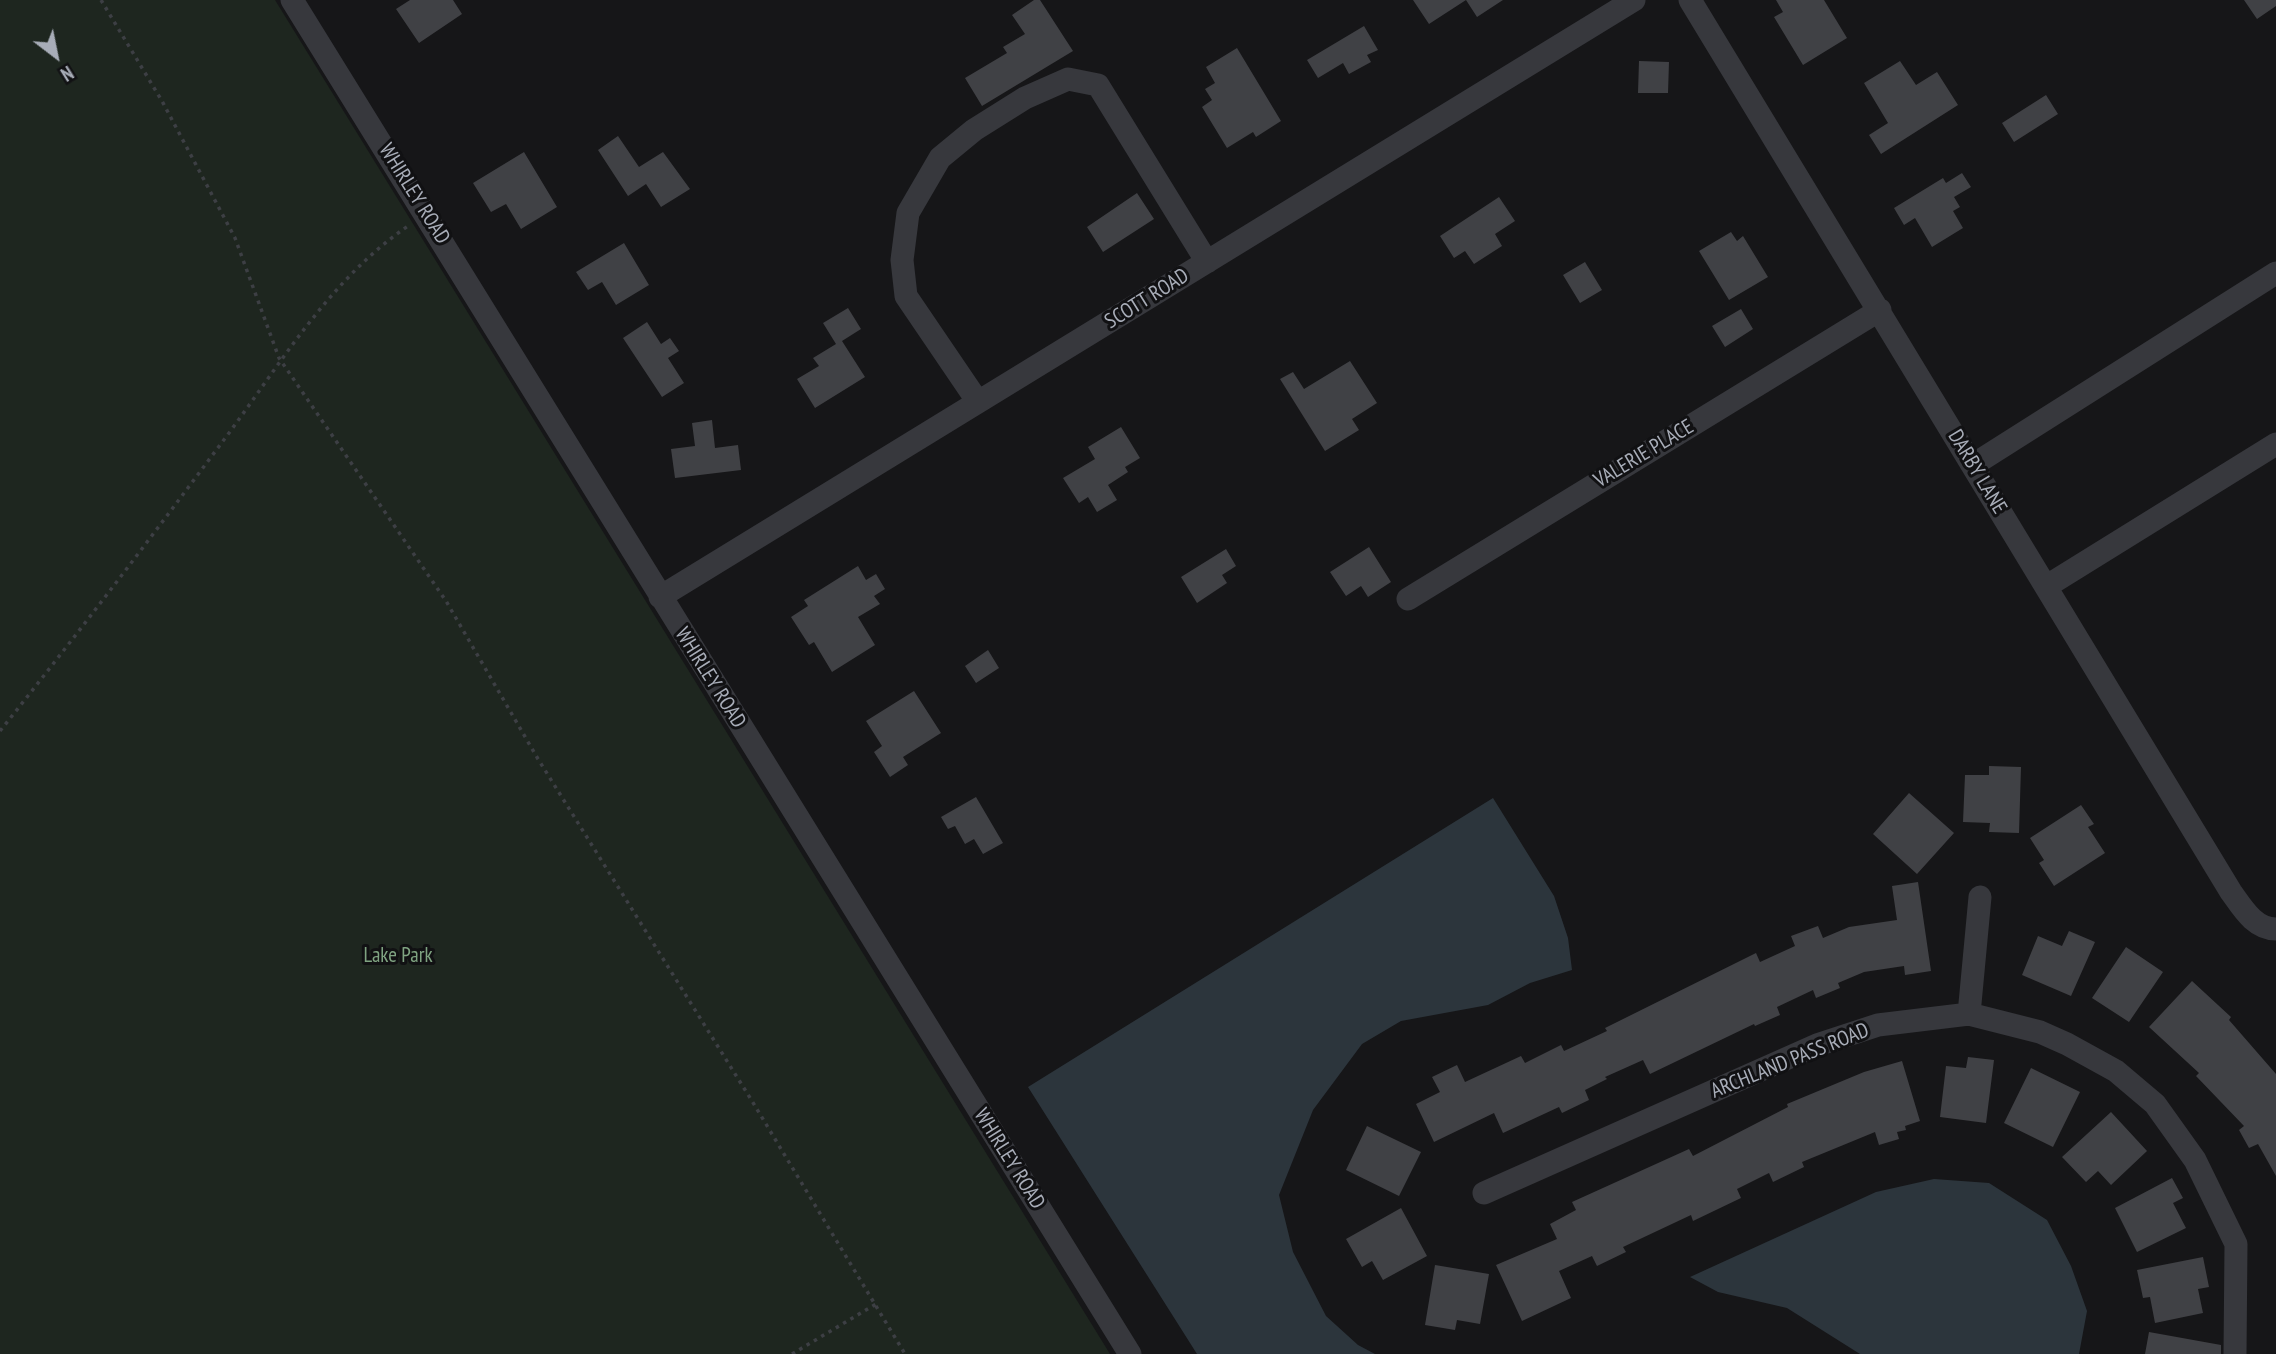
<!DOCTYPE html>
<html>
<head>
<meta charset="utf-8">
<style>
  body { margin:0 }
  #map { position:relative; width:2276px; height:1354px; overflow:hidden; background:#161618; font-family:"PT Sans Narrow",sans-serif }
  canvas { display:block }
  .north { position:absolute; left:21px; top:21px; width:70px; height:70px; -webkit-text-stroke:5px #111113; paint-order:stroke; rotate:148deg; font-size:19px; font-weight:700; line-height:28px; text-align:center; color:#a8adb8 }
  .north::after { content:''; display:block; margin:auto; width:24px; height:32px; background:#a8adb8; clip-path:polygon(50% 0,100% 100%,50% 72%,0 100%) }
</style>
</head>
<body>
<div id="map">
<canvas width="2276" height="1354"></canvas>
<div class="north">N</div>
</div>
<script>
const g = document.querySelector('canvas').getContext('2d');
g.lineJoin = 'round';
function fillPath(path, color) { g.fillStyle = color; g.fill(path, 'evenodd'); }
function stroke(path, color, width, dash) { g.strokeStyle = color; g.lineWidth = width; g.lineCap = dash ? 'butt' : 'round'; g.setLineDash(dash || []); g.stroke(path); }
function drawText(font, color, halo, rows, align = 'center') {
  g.font = font + ' "PT Sans Narrow",sans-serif'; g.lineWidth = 6; g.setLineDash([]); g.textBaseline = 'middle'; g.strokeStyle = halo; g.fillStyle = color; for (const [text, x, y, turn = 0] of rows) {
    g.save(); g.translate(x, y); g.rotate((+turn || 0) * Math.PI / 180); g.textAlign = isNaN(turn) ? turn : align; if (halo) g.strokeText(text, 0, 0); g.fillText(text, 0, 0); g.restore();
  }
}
fillPath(new Path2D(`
  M0,0H275L1110,1354H0Z`), '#1e261f');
fillPath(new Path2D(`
  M1493,798L1554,896L1568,938L1572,970L1530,983L1488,1005L1401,1021L1362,1044L1313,1110L1279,1195L1293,1252L1326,1316L1358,1345L1375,1354H1197L1028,1087Z
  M1934,1179L1989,1183L2047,1220L2071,1266L2087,1311L2079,1354H1860L1787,1308L1718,1292L1690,1277L1876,1192Z`), '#2c353c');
fillPath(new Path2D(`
  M410,0H453L462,14L419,43L396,9Z
  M1034,0H1040L1073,51L982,106L965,78L1007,53L1003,47L1025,34L1012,15Z
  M1413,0H1503L1477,17L1466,0L1429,24Z
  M1776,0H1824L1847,38L1803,65L1774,17L1783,12Z
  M2244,0H2276V6L2257,19Z
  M1364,26L1378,50L1367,55L1371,62L1349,74L1343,63L1318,78L1307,60Z
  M1237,48L1281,121L1256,137L1253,132L1227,148L1202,107L1212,100L1205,89L1215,83L1206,67Z
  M1639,61L1669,62L1668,93H1638Z
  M1900,61L1916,85L1937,72L1958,105L1881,154L1869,135L1888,123L1864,83Z
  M2046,95L2058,114L2014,142L2002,123Z
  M618,136L639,167L663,152L690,189L661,207L646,184L628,196L598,150Z
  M524,152L557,207L521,229L506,204L491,212L473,183Z
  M1962,173L1971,187L1954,197L1960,207L1953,211L1963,228L1932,247L1915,218L1904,225L1894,208L1943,178L1946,183Z
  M1137,193L1154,219L1103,252L1087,227Z
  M1499,197L1515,221L1495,234L1502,246L1474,264L1465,251L1454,258L1440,236Z
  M1731,232L1737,241L1743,236L1768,277L1729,300L1699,251Z
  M624,243L649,285L616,305L602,282L588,290L576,272Z
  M1585,262L1602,290L1580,303L1563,275Z
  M848,308L861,329L842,341L865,377L815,408L797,379L819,366L813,358L836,344L823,323Z
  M1741,309L1753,329L1725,347L1712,326Z
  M647,322L661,344L670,338L679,351L668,358L684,383L662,397L623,338Z
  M1350,361L1377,403L1352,419L1359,430L1325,451L1280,379L1293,372L1304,389Z
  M712,420L715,448L738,445L741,470L675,478L671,449L695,446L692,423Z
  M1121,427L1140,458L1125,467L1128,472L1108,485L1117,500L1097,512L1088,497L1079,503L1063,478L1095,459L1088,447Z
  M1369,547L1391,582L1368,597L1361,586L1346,596L1330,572Z
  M1226,549L1236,566L1222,575L1227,583L1197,603L1181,577Z
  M858,566L866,580L876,574L885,589L874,596L880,604L858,617L875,645L832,672L814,642L809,645L791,617L808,606L804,600Z
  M988,650L999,668L976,683L965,666Z
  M914,691L941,733L903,757L908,765L890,777L874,752L882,746L866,721Z
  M1989,766L2021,767L2019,833L1989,832L1990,823L1963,822L1965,775H1989Z
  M1909,793L1954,833L1917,874L1873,834Z
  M976,797L1003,843L983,854L974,839L965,844L955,826L948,829L941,817Z
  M2081,805L2094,824L2088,827L2105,853L2054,886L2039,863L2044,860L2030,838Z
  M1918,882L1931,971L1905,975L1904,966L1864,972L1838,983L1840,988L1816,998L1813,990L1777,1007L1780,1015L1755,1026L1754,1024L1650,1074L1643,1060L1605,1077L1607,1079L1585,1090L1589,1100L1562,1113L1559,1107L1503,1133L1494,1113L1434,1142L1416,1104L1440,1092L1432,1077L1457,1065L1465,1082L1521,1056L1525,1063L1561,1045L1564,1051L1607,1031L1605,1028L1756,953L1760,962L1795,946L1791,936L1818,926L1823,938L1849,927L1897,920L1892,886Z
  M2069,931L2095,942L2071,996L2022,975L2038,936L2062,946Z
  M2126,947L2163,972L2129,1022L2092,998Z
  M2192,981L2231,1017L2229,1020L2276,1074V1176L2258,1144L2249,1148L2239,1130L2244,1126L2196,1076L2199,1073L2149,1027Z
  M1968,1057L1994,1060L1986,1123L1940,1117L1946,1066L1966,1068Z
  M1902,1061L1920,1121L1905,1126L1906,1130L1897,1132L1899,1139L1879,1145L1875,1132L1802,1162L1804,1167L1773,1182L1769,1173L1737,1189L1741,1198L1693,1221L1691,1215L1623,1247L1626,1252L1597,1266L1592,1256L1559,1271L1571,1298L1522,1321L1496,1265L1557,1239L1550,1224L1576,1210L1572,1202L1689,1149L1693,1156L1788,1107L1787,1104L1864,1072Z
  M2031,1068L2080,1092L2053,1147L2004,1123Z
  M2111,1112L2147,1151L2111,1185L2098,1171L2086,1182L2062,1157Z
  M1367,1126L1421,1152L1399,1196L1346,1170Z
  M2172,1178L2183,1198L2173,1203L2186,1228L2137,1252L2115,1208Z
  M1401,1208L1427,1256L1383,1280L1372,1261L1362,1267L1346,1239Z
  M2203,1257L2209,1287L2198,1289L2203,1313L2155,1323L2150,1297L2143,1298L2137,1270Z
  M1435,1265L1489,1274L1480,1324L1457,1320L1455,1330L1425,1325Z
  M2149,1332L2221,1345V1354H2145Z`), '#404145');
stroke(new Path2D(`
  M101,0L162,101L235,238L279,358L446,601L538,759L752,1101L905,1354
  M0,731C76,636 150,539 223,441C280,365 329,280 408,226
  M792,1354L876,1304`), '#3d3f44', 3.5, [3.5, 5]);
stroke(new Path2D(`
  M292,0L1130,1354
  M1690,0L2231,892C2242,907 2254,929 2276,929
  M978,402L906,296L902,260L908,213L940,158L974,130L1025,98L1068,79L1098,85L1207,262
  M1973,465L2276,273
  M2047,586L2276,444
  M660,597L1634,0
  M1408,599L1880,310
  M1969,1014L1980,897
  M1484,1193L1817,1045L1878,1025L1969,1014L2040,1032L2067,1044L2116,1071L2155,1104L2195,1160L2236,1244L2235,1354`), '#37383d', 23);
drawText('21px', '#a8adb8', '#111113', [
  ["WHIRLEY ROAD",414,194,58],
  ["SCOTT ROAD",1147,299,-32],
  ["VALERIE PLACE",1644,454,-31],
  ["DARBY LANE",1977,472,59],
  ["WHIRLEY ROAD",710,678,58],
  ["ARCHLAND PASS ROAD",1790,1061,-22],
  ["WHIRLEY ROAD",1009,1159,58]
]);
drawText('21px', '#7fa381', '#111113', [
  ["Lake Park",398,956]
]);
</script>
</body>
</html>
